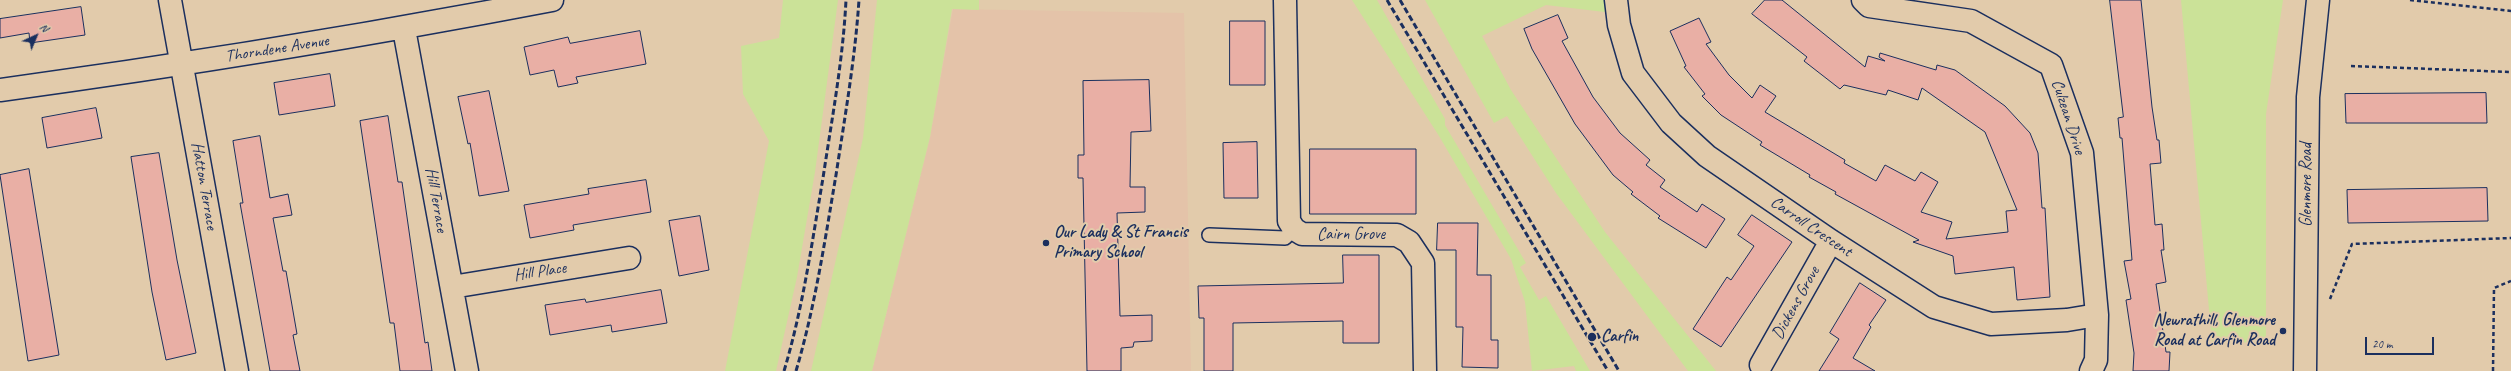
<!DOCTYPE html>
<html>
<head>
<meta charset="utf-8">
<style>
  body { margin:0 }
  #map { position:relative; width:2511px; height:371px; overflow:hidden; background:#e2cbab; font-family:Caveat,sans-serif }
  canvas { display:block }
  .north { position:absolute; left:16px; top:16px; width:40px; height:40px; -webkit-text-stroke:3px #e2cbab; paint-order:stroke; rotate:44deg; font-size:11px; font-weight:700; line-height:16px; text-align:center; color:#1b2f5e }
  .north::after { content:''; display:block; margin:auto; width:14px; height:18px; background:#1b2f5e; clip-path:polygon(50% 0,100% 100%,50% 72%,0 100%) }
  .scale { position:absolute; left:2365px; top:337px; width:69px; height:18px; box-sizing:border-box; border:2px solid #1b2f5e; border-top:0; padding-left:5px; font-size:12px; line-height:14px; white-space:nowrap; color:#1b2f5e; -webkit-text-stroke:3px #e2cbab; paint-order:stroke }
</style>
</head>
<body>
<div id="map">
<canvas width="2511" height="371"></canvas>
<div class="north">N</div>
<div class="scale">20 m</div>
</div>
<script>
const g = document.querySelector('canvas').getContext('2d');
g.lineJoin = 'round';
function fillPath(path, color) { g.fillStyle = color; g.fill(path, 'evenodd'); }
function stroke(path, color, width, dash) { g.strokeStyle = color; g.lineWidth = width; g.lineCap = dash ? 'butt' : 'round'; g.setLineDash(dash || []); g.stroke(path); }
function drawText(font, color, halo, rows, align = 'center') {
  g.font = font + ' Caveat,sans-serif'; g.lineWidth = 4; g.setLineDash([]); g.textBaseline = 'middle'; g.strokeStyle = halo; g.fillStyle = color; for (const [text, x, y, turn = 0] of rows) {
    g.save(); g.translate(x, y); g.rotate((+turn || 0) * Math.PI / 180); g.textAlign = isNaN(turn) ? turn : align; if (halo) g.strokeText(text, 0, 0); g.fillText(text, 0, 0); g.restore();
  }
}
fillPath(new Path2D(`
  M953,9L1184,13L1191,371H872L930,137Z`), '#e4c3a9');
fillPath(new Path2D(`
  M783,0H838L815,172L797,277L776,371H725L769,141L743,94L741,46L779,38Z
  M877,0H979V10L952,9L930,137L872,371H811L863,138Z
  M1352,0H1377L1445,119V125L1526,263L1520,267L1539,300L1546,296L1590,371H1576L1574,366L1532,371L1525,302L1511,259L1439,136Z
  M1425,0H1611L1613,13L1546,5L1482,36L1511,90L1605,232L1716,371H1688L1556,193L1507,116L1494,123Z
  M2181,0H2283L2266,114V342L2212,343Z`), '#cbe298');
const building = new Path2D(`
  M1765,0H1782L1865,67L1868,56L1885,61L1879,57L1880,53L1936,70L1937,65L1955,70L2005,106L2030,133L2038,153L2042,208H2045L2050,297L2017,300L2014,267L1955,274L1953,256L1913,242L1919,240L1835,194L1836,192L1809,177L1810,175L1760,145L1762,142L1721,115L1702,96L1705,94L1684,67L1686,66L1670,31L1699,18L1711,42L1706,44L1729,75L1752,98L1760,85L1776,96L1765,112L1845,160L1844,163L1876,181L1885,165L1915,181L1921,172L1938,182L1921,212L1952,222L1946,239L2008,232L2006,211L2017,210L1985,132L1922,88L1918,100L1888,90L1886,95L1844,85L1840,89L1804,61L1807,57L1752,14Z
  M2110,0H2141L2152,107L2157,140H2159L2161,163L2150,164L2155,225L2162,224L2164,250H2161L2166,282L2156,284L2166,352H2170L2169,371H2133L2134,353L2126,300L2131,299L2124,261L2132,260L2122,138H2120L2118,118L2123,117Z
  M81,7L85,35L30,43L29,33L0,38V19Z
  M1558,15L1568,38L1562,41L1593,97L1620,133L1650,160L1646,165L1665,180L1660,187L1697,212L1702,204L1725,219L1706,248L1658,218L1660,216L1631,194L1633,192L1613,175L1575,124L1532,49L1524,29Z
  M1230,21H1265V85H1230Z
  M640,31L646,64L576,77L578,83L558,87L554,70L530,75L524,47L568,37L570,43Z
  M330,74L335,106L279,115L274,83Z
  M1149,80L1151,131L1131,132L1130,187H1145V212L1117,213L1120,316L1152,315V341L1134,342L1133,347L1121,348V371H1087L1083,178H1078V155H1084L1083,81Z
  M489,91L509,191L479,196L470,143L468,144L458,97Z
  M2486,93L2487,123H2346L2345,94Z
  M96,108L102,138L47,148L42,118Z
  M388,116L398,182H402L425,343L428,342L432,371H400L394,323H390L360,121Z
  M260,136L270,198L288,194L292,215L273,218L283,271H286L297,334L293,335L300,371H270L240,203H243L233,141Z
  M1257,142L1258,198H1224L1223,143Z
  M1310,149H1416V214H1310Z
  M159,153L177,260L196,353L166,360L152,292L131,157Z
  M29,169L59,355L28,361L0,175Z
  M646,180L651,212L573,225L574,230L530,238L524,205L589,194L588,189Z
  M2487,188L2488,221L2348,223L2347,190Z
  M1752,215L1792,242L1721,347L1693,329L1727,277L1731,280L1754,246L1738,235Z
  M700,216L709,270L679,276L669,221Z
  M1438,223H1478L1477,275H1491V340H1498V368L1462,367L1463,327H1456V250H1437Z
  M1343,255H1379V343H1343V321L1233,323V371H1204V318H1199L1198,286L1343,283Z
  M1860,283L1886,300L1869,325L1871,327L1853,358L1875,371H1819L1839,339L1830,333Z
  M661,290L667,323L612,332L611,325L550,335L545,305L585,299L586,302Z`);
fillPath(building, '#e9afa5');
stroke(building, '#1b2f5e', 1);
const service = new Path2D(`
  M1209,235L1285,238L1294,229`);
const minor = new Path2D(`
  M170,0L237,371
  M1285,0L1289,221L1294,229L1302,234L1397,235L1409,242L1423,263L1425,371
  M1616,0L1619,25L1633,73L1671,123L1707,156L1831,241L1934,307L1991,324L2067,320L2097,315
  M1863,0L1869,6L1971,21L2051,65L2082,153L2097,315L2096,360L2091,371
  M404,29L467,371
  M0,90C185,65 369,35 552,0
  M452,287L629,258
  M1761,365L1831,241`);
const tertiary = new Path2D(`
  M2305,371L2308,97L2318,0`);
stroke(service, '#1b2f5e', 16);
stroke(minor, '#1b2f5e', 25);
stroke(tertiary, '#1b2f5e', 25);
stroke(new Path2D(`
  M2410,0L2511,11
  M2351,66L2511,72
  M2330,299L2352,244L2511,238
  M2493,371L2494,288L2511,281`), '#1b2f5e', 2.5, [4, 3]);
stroke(service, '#e2cbab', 13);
stroke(minor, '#e2cbab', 22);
stroke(tertiary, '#e2cbab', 22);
stroke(new Path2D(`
  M1387,0L1608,371
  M1400,0L1619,371
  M784,371C803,308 812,242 823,178C832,118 843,60 846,0
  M796,371C815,307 825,240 836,175C845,116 855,59 859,0`), '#1b2f5e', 3, [6, 3]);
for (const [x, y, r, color] of [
  [1046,243,4,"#1b2f5e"],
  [2283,331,4,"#1b2f5e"],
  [1592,337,5,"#1b2f5e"]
]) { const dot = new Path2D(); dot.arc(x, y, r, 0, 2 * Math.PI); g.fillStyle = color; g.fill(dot); stroke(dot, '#e2cbab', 1.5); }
drawText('17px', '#1b2f5e', '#e2cbab', [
  ["Thorndene Avenue",277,49,-9],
  ["Culzean Drive",2068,117,72],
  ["Glenmore Road",2307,185,-90],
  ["Hatton Terrace",204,186,80],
  ["Hill Terrace",436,200,80],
  ["Carroll Crescent",1811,227,34],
  ["Cairn Grove",1351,235],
  ["Hill Place",540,272,-9],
  ["Dickens Grove",1796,303,-61]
]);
drawText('bold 17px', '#1b2f5e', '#e2cbab', [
  ["Our Lady & St Francis",1054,233],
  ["Primary School",1054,253],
  ["Newrathill, Glenmore",2275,321,"right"],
  ["Road at Carfin Road",2275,341,"right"],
  ["Carfin",1601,337]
], 'left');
</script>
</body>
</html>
